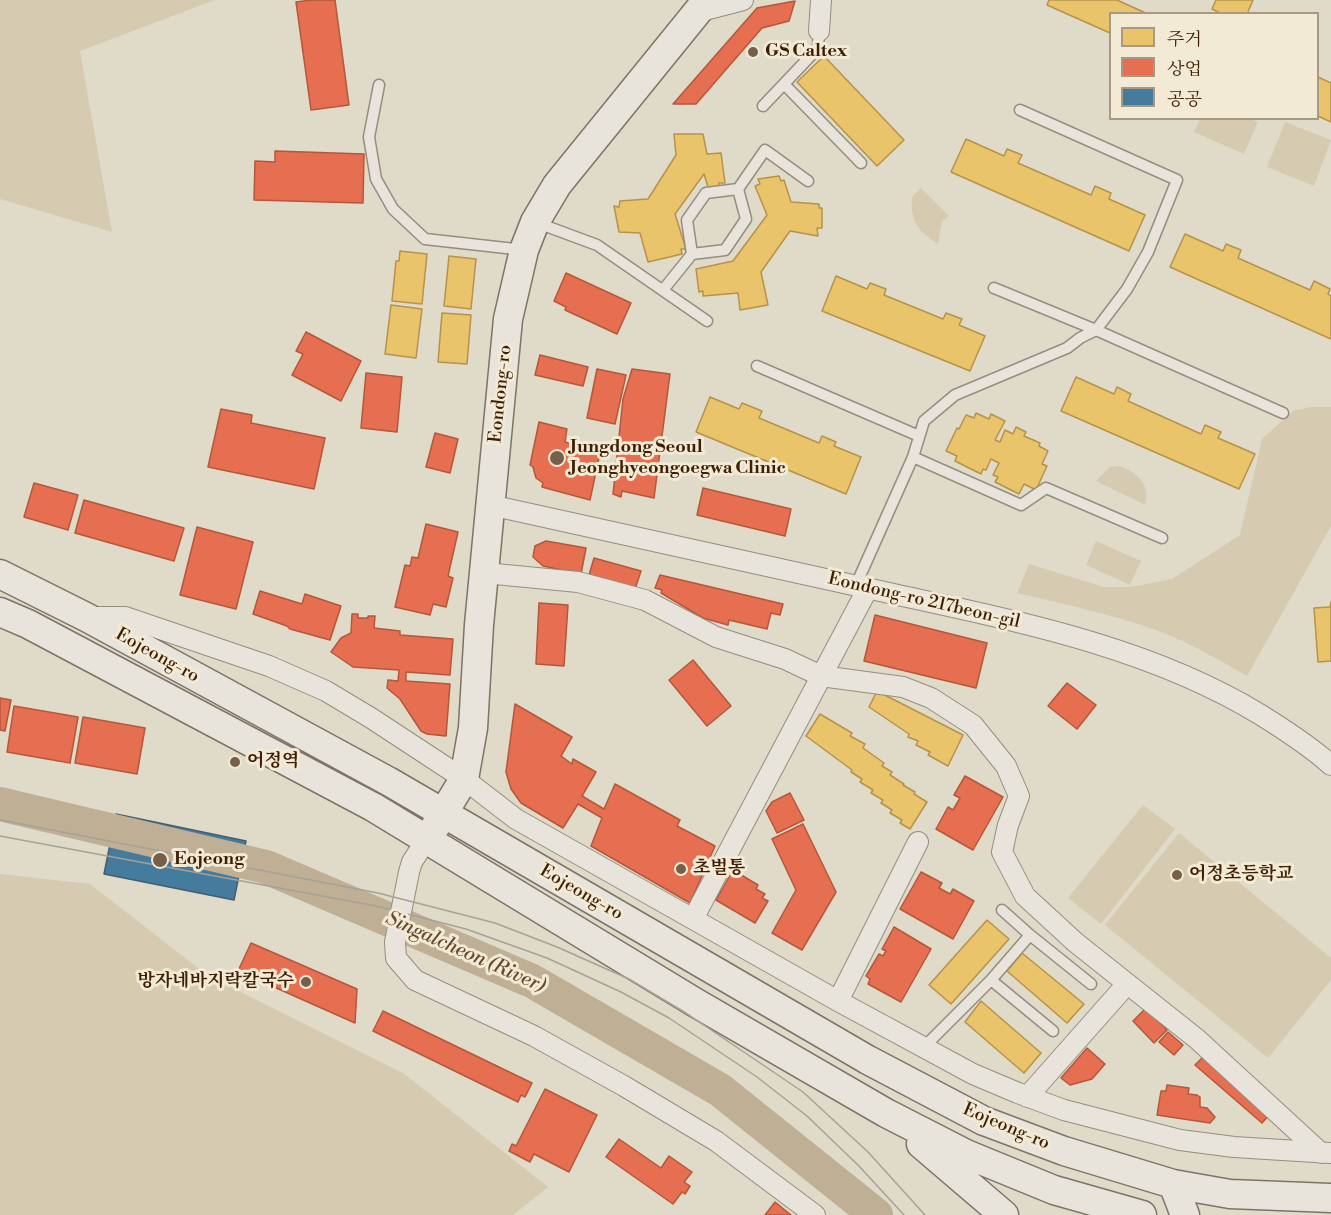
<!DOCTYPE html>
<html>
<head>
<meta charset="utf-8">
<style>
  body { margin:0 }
  #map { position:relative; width:1331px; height:1215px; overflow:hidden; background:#e0dac8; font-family:"Libre Bodoni","Noto Serif KR",serif }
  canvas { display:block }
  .legend { position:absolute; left:1109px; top:12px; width:210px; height:108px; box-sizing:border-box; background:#f2ead5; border:2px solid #aa9982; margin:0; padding:8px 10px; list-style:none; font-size:18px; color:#3e1f05 }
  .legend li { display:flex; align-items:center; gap:12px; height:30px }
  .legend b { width:30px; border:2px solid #aa9982 }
</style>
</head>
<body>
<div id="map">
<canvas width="1331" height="1215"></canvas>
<ul class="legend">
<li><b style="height:16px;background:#e9c46a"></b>주거</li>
<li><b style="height:16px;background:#e76f51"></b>상업</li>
<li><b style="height:16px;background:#457b9d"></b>공공</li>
</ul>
</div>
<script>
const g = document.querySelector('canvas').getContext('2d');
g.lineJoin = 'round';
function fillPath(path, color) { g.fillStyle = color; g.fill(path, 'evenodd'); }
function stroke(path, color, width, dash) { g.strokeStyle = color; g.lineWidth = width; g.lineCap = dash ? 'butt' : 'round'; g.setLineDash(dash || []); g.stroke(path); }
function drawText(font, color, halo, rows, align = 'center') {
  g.font = font + ' "Libre Bodoni","Noto Serif KR",serif'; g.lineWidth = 6; g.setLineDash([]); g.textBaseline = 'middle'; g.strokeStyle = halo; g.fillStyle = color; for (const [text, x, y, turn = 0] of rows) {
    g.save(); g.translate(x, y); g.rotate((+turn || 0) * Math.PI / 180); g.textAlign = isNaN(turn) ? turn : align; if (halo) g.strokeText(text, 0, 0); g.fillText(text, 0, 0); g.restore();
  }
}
fillPath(new Path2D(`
  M0,0H215L80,51L112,232L0,199Z
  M1200,119H1251L1258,122L1244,154L1194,132Z
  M1285,122L1331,140L1314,186L1267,167Z
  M921,188L949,216L942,221L938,244C918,231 910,221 912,197Z
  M1310,407H1331V526L1247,676C1218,659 1188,642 1156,630C1111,614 1064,604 1017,593L1029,564L1104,587H1131L1172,579L1240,535L1262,439L1293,411Z
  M1120,466C1138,473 1151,485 1145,505L1096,481L1110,467Z
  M1096,541L1141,561L1130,585L1086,565Z
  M1143,805L1175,829L1101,924L1068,898Z
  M1179,833L1331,958V980L1268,1058L1105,925Z
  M0,874L90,884L207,975L403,1073L548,1187L513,1215H0Z`), '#d6cbb1');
const homes = new Path2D(`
  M1049,0H1117L1148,14H1110V33L1047,5Z
  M1216,0H1253L1247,14H1222L1212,9Z
  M824,56L904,140L877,166L797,82Z
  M1318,77L1331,83V122L1318,116Z
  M674,134H703L707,154L721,153L725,183H719V187H708L704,174L675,214L686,249H681L682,254L648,262L640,233L619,232L614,206L619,207L620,201L648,199L676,155Z
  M966,139L1004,156L1007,149L1022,155L1018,163L1091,195L1095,186L1111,193L1109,199L1145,215L1129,251L951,172Z
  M779,176L781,181L784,180L791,202L819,204V208H822V228H817L818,236L790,231L761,272L768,305L740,310L738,293L703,296V291L699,292L696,269L733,261L767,215L755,186L760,184L758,179Z
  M1185,234L1223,251L1226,244L1241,250L1238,258L1310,290L1314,281L1330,289L1328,294L1331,296V339L1170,267Z
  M400,251L427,254L422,304L392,301L396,261H399Z
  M449,256L476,259L471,309L444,306Z
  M836,276L867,289L870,283L886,289L884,295L943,319L946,313L962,319L959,325L985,336L970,371L822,311Z
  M391,305L422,309L416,358L385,354Z
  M442,313L471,315L467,364L438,362Z
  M1076,377L1114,394L1117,387L1131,394L1128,401L1201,434L1205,425L1221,432L1218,438L1255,454L1239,489L1061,411Z
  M710,397L739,409L742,403L762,411L759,418L819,443L822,436L836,442L834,446L861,457L846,494L696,432Z
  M976,413L989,419L991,414L1005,421L995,440L1000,442L1005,430L1013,434L1016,427L1026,432L1024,436L1040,443L1039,446L1048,451L1042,464L1047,466L1036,490L1024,484L1019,494L995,482L998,477L993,475L999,463L991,459L986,470L983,469L981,474L955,461L957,456L946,451L957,428L959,429L966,415L974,418Z
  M1331,602V661L1318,662L1314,608L1330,607Z
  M877,691L963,735L948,766L928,755L930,752L916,745L918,741L908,737L909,734L869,707Z
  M820,714L852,733L850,736L865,744L863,748L884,763L882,766L892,772L890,775L904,784L903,785L915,792L914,794L927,802L910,829L900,823L902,820L890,813L892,810L881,803L883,800L871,793L873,790L860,782L862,779L851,772L852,770L806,736Z
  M987,920L1009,939L951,1004L929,985Z
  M1022,953L1084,1004L1067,1023L1007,971Z
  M981,1001L1041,1053L1024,1073L965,1022Z`);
fillPath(homes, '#e9c46a');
stroke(homes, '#b6924c', 1.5);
const shops = new Path2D(`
  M311,0H335L349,105L311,110L296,2Z
  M795,1L789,21L762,28L696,104H673L757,8Z
  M275,151L364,154L363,203L254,200L255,161L275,162Z
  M566,273L631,303L617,334L565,310L566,307L554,301Z
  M306,332L361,361L341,401L292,375L303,354L296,351Z
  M540,355L588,367L583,386L535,375Z
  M597,369L626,375L615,424L587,418Z
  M632,369L670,374L654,498L622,491L621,497L613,494L623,399Z
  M366,373L402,377L397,432L361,428Z
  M221,409L252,415L251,423L325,438L314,489L208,467Z
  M539,422L567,429L565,442L600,453L590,500L542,487L543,483L536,478L533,467L530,465Z
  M435,433L458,439L450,473L426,467Z
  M34,483L78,495L68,530L24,517Z
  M703,488L791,509L785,536L697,515Z
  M84,500L184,528L174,561L75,533Z
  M426,524L458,532L448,576L453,578L446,607L433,604L430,615L395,607L405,565L410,566L412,557L418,558Z
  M197,527L253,542L236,609L180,595Z
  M546,541L586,548L581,574L543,566L533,557L535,546Z
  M594,558L641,571L635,589L589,575Z
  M660,575L783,604L780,615L771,613L767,629L729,620L728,625L703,618L661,593L662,590L655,588Z
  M260,591L302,604L305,594L341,606L330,640L290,629L287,626L253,614Z
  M539,603L568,605L564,666L536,664Z
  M352,614H358V618H368V616H375L374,628L400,631V635L453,639L450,675L406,672V681L450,684L446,736L427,734L421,731L400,699L387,688L388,680L398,681L399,670L353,667L331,652L341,638L351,633Z
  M875,615L987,643L976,688L864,661Z
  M693,660L731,706L707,726L669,680Z
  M1067,683L1096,705L1077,729L1048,706Z
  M0,698L11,700L5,731L0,730Z
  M515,704L572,737L561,756L572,764L573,759L596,772L582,796L604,809L615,784L680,820L677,826L715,846L690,903L591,846L602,818L578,804L563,828L521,803L511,789L506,772Z
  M14,706L78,717L70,763L7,752Z
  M83,717L145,728L137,774L75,763Z
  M965,776L1003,797L973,850L936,829L948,807L953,810L960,798L954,795Z
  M790,793L804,820L777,833L766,811L772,802Z
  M803,824L836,892L802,950L772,933L796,890L772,839Z
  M733,870L758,885L756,889L765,894L762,898L768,901L755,923L716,900Z
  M921,872L942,883L939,888L950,894L953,889L974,901L953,939L900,909Z
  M894,927L931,949L901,1002L868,984L870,979L866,976L879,954L883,956L886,951L882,949Z
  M251,943L357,989L355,1023L238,971Z
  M1146,1008L1167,1030L1154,1043L1133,1021Z
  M383,1011L532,1083L525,1097L521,1095L518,1102L373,1031Z
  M1168,1032L1183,1045L1174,1055L1159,1042Z
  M1087,1048L1105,1064L1092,1079L1070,1085L1061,1078Z
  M1203,1057L1270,1114L1262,1123L1195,1065Z
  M1167,1085L1189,1088L1188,1094L1197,1095L1200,1097V1107L1207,1108L1215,1117L1210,1123L1157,1115L1161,1091H1166Z
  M545,1089L597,1115L569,1172L534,1154L530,1162L509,1151L512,1144L516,1146Z
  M619,1139L661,1168L669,1156L692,1172L684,1182L690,1186L685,1194L682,1192L673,1204L606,1157Z
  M775,1202L791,1215H765Z`);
fillPath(shops, '#e76f51');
stroke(shops, '#b4573a', 1.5);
const public = new Path2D(`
  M116,814L246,841L234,900L104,874Z`);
fillPath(public, '#457b9d');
stroke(public, '#435f6f', 1.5);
stroke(new Path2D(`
  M0,804L266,867L532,981L720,1090L876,1215`), '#beaf95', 34);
const lane = new Path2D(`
  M784,84L861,163
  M379,85L369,137L376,179L393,209L425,239L524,250
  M763,106L818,48L819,31
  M535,222L597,245L707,321
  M692,254L687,220L706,193L738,189
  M994,288L1096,330L1283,413
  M663,290L692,254L725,250L746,219L738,189L765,150L808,181
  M757,366L919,436
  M913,457L1021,505L1046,488L1162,538
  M856,585L913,457L924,421L955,395L1067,348L1080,338L1096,330L1127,289L1148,252L1177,180L1020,110
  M1002,910L1030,935
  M991,980L1053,1031
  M924,1047L991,980L1030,935L1091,984`);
const street = new Path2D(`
  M697,12L743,0
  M819,31L821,0
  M490,505C617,532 744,560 871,589C1004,619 1143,643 1261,715C1285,730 1310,746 1331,765
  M485,573L578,582L645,600L716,637L785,659L821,676L903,687L931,698L973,725L1006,766L1019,796L1008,825L1002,852L1025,896L1075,942L1197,1039L1321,1153
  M90,617H125L269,666L326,691L371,718L464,779L516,819L838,1001L973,1074L1018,1093L1064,1110L1180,1140L1234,1147L1331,1153
  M426,840L412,862L409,872L395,942L396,958L415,980L534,1036L624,1086L716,1141L815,1215
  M693,919L868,588
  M838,1001L918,842
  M1027,1097L1127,984`);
const secondary = new Path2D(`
  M0,574L86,617L388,781L868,1060L984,1121L1064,1151L1173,1184L1230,1194L1331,1198
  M0,612L28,624L373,807L696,1003L886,1113L966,1154L1054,1190L1142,1215
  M435,827L464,779L473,728L479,625L508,319L524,250L535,222L557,185L707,0
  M921,1144L1004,1215
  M1173,1184L1185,1215`);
stroke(lane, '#958d80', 13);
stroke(street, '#958d80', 22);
stroke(secondary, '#7c7467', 31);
stroke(lane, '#e8e4db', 10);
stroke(street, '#e8e4db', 20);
stroke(secondary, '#e8e4db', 28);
stroke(new Path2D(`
  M0,820L378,893L495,923L557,947L629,979L686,1013L803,1092L868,1152L925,1215
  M0,836L376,906L466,929L547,958L621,992L669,1018L757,1077L807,1116L859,1166L904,1215`), '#a7a198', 1.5);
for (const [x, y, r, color] of [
  [753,52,6,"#776049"],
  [557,458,8,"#776049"],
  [235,762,6,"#776049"],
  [160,860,8,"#776049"],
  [681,869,6,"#776049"],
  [1177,875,6,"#776049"],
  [306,982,6,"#776049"]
]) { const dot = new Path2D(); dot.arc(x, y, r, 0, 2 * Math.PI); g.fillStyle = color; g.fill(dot); stroke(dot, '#f2ead5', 2); }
drawText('bold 18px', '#3e1f05', '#f2ead5', [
  ["GS Caltex",765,52],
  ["Jungdong Seoul",570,448],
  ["Jeonghyeongoegwa Clinic",570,469],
  ["어정역",247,762],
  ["Eojeong",174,860],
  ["초벌통",693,869],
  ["어정초등학교",1189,875],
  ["방자네바지락칼국수",294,982,"right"]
], 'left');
drawText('18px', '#3e1f05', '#f2ead5', [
  ["Eondong-ro",501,394,-84],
  ["Eondong-ro 217beon-gil",924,601,13],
  ["Eojeong-ro",157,656,29],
  ["Eojeong-ro",581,893,30],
  ["Eojeong-ro",1006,1127,23]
]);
drawText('italic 20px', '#664b30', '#f2ead5', [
  ["Singalcheon (River)",465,953,24]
]);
</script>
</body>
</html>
